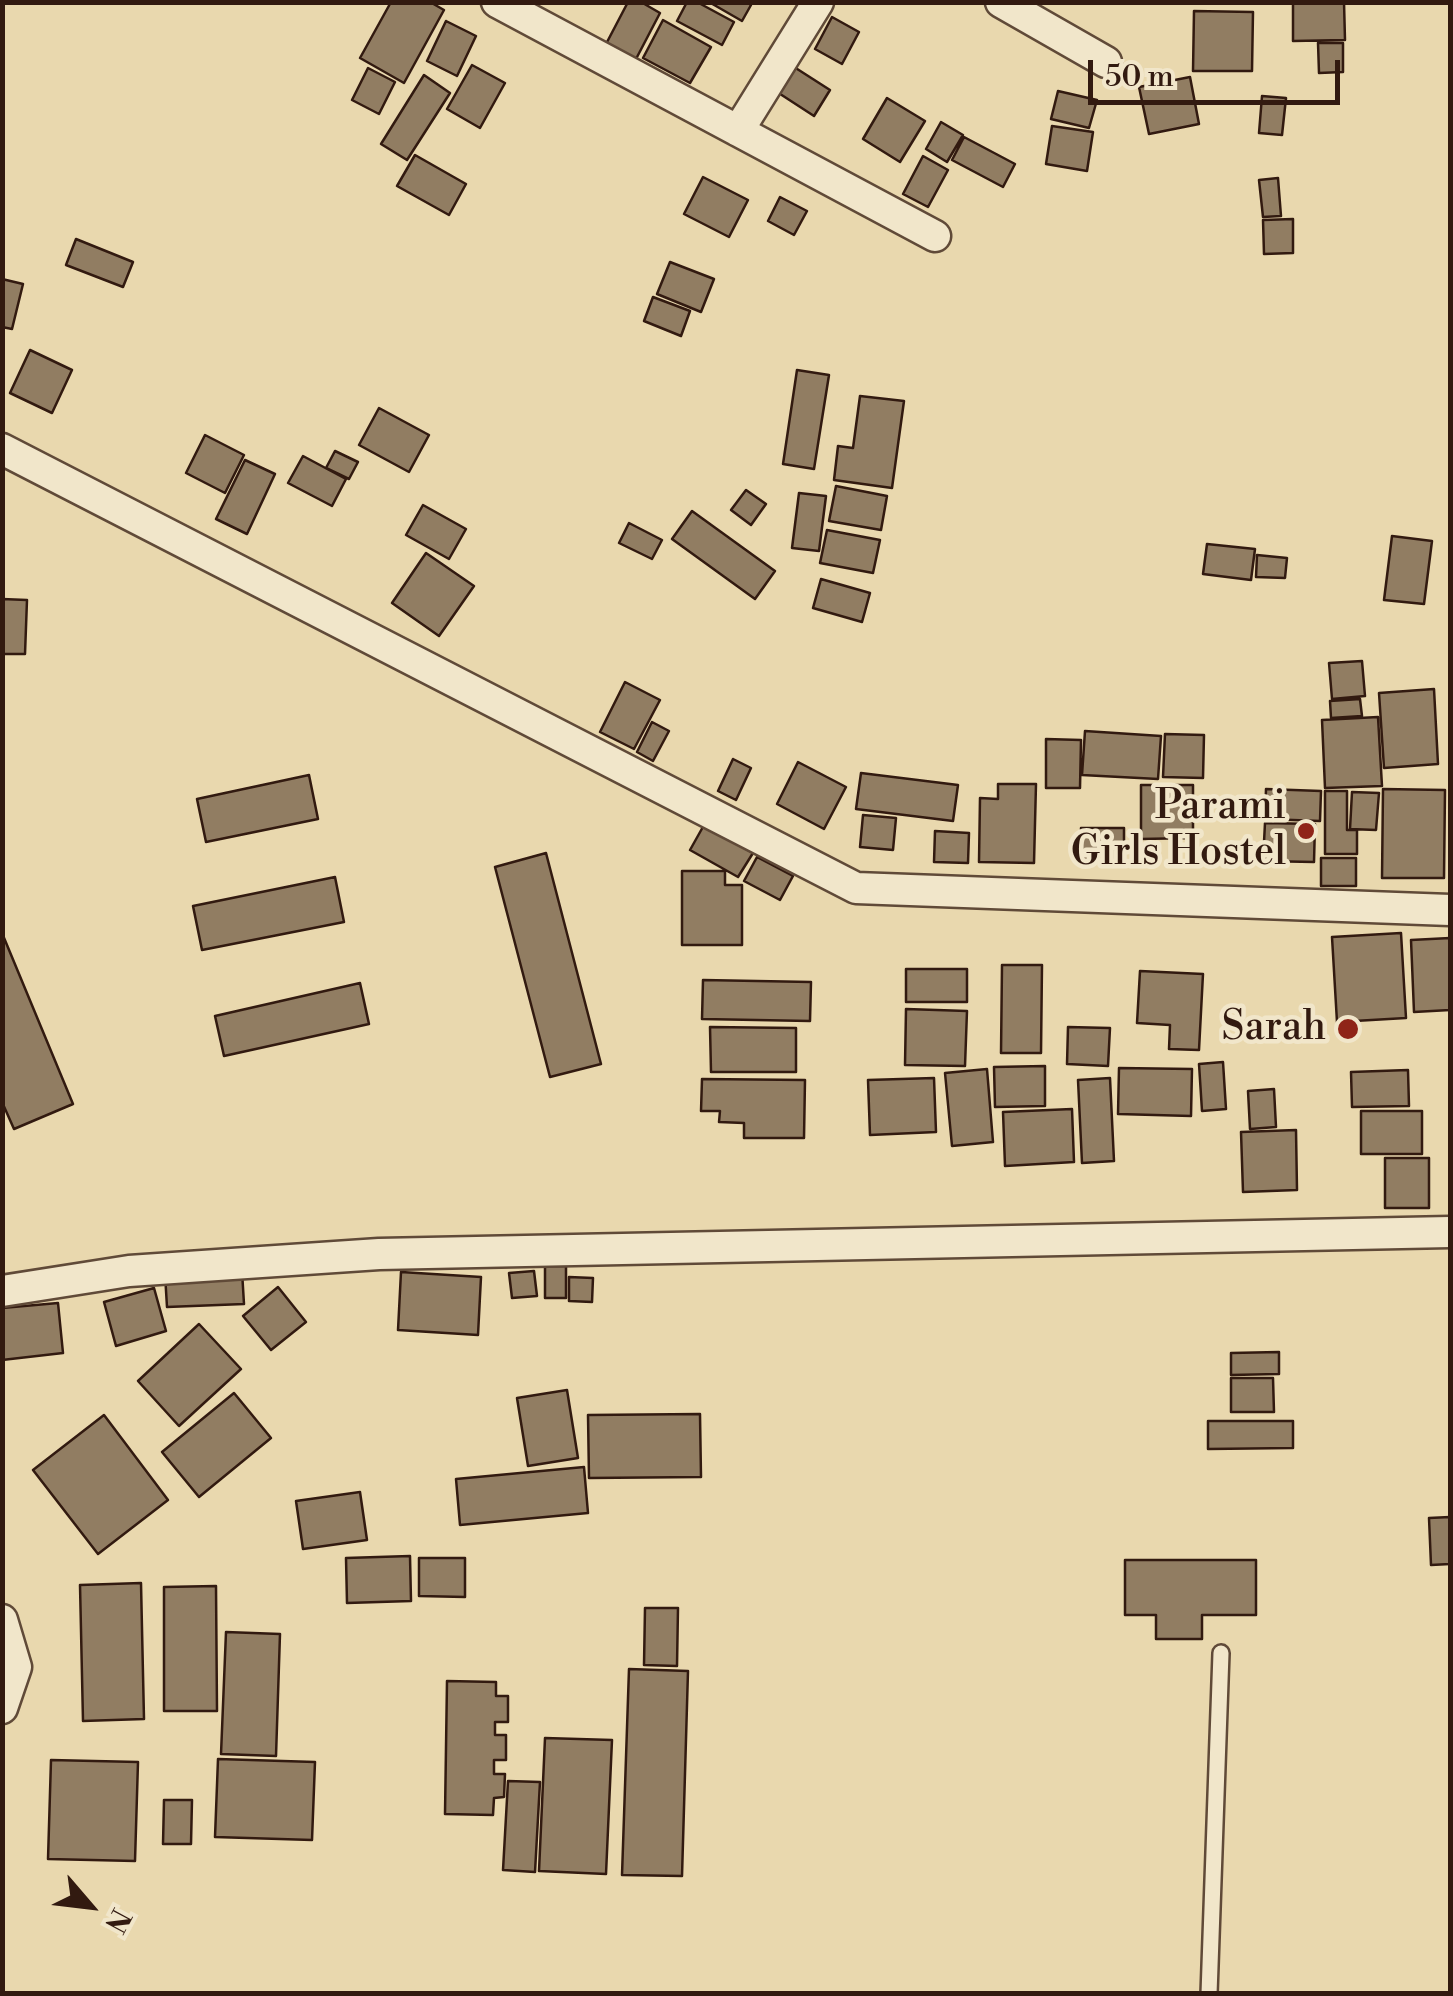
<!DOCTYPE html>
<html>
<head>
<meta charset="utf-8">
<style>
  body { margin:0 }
  #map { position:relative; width:1453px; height:1996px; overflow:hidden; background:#e9d8ae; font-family:"Libre Bodoni",serif }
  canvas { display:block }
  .frame { position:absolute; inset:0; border:5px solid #321a10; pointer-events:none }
  .north { position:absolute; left:40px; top:1856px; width:100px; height:100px; -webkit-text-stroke:8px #f1e6ca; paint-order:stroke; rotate:118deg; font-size:28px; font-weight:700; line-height:40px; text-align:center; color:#321a10 }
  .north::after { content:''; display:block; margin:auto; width:35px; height:45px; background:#321a10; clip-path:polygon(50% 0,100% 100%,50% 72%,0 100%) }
  .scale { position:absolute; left:1088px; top:60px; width:252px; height:45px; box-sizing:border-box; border:5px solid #321a10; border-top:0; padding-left:12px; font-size:30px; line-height:35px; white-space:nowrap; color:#321a10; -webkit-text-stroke:8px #f1e6ca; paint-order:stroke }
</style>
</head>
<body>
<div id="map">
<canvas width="1453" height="1996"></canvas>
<div class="frame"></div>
<div class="north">N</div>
<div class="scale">50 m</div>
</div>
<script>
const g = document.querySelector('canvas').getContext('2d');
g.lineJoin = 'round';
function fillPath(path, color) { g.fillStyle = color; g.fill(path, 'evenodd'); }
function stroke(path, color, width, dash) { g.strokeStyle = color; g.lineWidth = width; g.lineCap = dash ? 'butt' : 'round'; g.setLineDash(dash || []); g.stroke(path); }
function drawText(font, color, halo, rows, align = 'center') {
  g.font = font + ' "Libre Bodoni",serif'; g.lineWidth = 9; g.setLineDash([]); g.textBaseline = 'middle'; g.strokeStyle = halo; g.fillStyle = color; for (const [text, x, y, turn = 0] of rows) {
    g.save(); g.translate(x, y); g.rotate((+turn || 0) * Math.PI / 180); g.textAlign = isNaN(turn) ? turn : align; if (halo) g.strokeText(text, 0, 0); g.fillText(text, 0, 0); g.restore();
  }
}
const building = new Path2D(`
  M391,2H430L444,10L404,83L360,58Z
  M628,2H641L660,13L636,59L606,44Z
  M687,2H697L734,22L722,45L677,21Z
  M709,2H747L751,5L742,21Z
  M1293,2H1344L1345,40L1293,41Z
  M1194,11L1253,12L1252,71H1193Z
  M832,17L859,32L842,64L815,49Z
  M663,20L711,47L690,83L643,58Z
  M446,21L476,36L457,76L427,61Z
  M1318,43H1343V72L1319,73Z
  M472,65L505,83L480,128L447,109Z
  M791,65L830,90L814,116L774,90Z
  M368,68L395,82L379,114L352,100Z
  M424,75L450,93L407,160L381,144Z
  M1190,77L1199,124L1149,134L1139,87Z
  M1058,91L1097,100L1089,128L1051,119Z
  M1262,96L1286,98L1282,135L1259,133Z
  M887,98L925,121L900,162L863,139Z
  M941,122L963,135L947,162L926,149Z
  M1052,126L1093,132L1087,171L1046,164Z
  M964,137L1015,164L1003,187L952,160Z
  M415,155L466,184L449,215L397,186Z
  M923,156L948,170L928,207L903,194Z
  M703,177L748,200L729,237L684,214Z
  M1278,178L1281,216L1263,217L1259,180Z
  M780,197L807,211L794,235L768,221Z
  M1293,219V253L1264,254L1263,220Z
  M76,239L133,262L123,287L66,265Z
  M670,262L714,279L701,312L657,294Z
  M2,279L23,284L12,329L2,327Z
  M653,297L690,311L681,336L644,321Z
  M30,350L72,370L52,413L10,393Z
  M797,370L829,375L814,469L783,464Z
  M860,396L904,401L892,488L834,480L838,446L853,448Z
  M379,408L429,435L409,472L359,445Z
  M205,435L244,455L225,493L186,473Z
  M335,451L358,462L349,479L326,468Z
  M303,456L346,479L332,506L288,483Z
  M245,460L275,474L247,534L216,519Z
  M836,486L887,496L881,530L829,521Z
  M746,490L766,504L751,525L731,510Z
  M799,493L826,496L819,551L792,548Z
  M423,505L466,529L449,559L406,535Z
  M692,511L775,571L755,599L672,539Z
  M629,523L662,540L652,559L619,543Z
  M827,530L880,540L873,573L820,563Z
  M1392,536L1432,541L1424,604L1384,600Z
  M1207,544L1255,549L1251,580L1203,574Z
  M426,553L474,586L439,636L392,603Z
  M1257,555L1287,558L1285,578L1256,577Z
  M821,579L870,593L862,622L813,608Z
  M2,599L27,600L25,654H2Z
  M1362,661L1365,696L1332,699L1329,663Z
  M625,682L660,700L634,749L600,732Z
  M1434,689L1438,764L1384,768L1379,693Z
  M1360,699L1362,716L1331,718L1330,701Z
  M1378,717L1382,786L1325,788L1322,720Z
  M652,722L669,731L653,761L637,752Z
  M1085,731L1161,736L1158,779L1082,775Z
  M1165,734L1204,735L1203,778L1163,777Z
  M1046,739L1081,740L1080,788H1046Z
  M733,759L751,768L736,800L718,791Z
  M798,762L846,787L824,829L777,804Z
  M861,773L958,785L953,821L856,809Z
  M309,775L318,819L206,842L197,799Z
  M998,784H1036L1034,863L979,862L980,798L998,799Z
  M1141,785H1193V838L1141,839Z
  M1266,789L1321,791L1320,821L1265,819Z
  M1383,789L1445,790L1444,878H1382Z
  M1325,791H1347V830H1357V854H1325Z
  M1352,792L1379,793L1376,830L1350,829Z
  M863,815L896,818L893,850L860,847Z
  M1265,823L1315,824L1314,862L1263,861Z
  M704,825L753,853L738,877L690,850Z
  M1081,828H1124V862H1081Z
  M935,831L969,833L968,863L934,862Z
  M546,853L601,1064L550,1077L495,867Z
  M757,857L793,876L780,900L744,881Z
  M1321,858H1356V886H1321Z
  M682,871H725V885H742V945H682Z
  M335,877L344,922L202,950L193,906Z
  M2,933L73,1104L14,1129L2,1102Z
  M1401,933L1406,1018L1337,1022L1332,937Z
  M1450,938V1010L1414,1012L1411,940Z
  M1002,965H1042L1041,1053H1001Z
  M906,969H967V1002H906Z
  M1140,971L1203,974L1199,1050L1169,1049L1170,1025L1137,1023Z
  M703,980L811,982L810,1021L702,1019Z
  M360,983L369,1024L224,1056L215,1016Z
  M906,1009L967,1011L965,1066L905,1065Z
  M710,1027L796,1028V1072H711Z
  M1068,1027L1110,1028L1108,1066L1067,1064Z
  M1223,1062L1226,1109L1202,1111L1199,1064Z
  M1045,1066V1106L995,1107L994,1067Z
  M1119,1068L1192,1069L1191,1116L1118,1114Z
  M987,1069L993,1142L952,1146L945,1073Z
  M1408,1070L1409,1106L1352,1107L1351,1072Z
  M934,1078L936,1132L870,1135L868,1080Z
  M1110,1078L1114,1161L1082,1163L1078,1080Z
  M702,1079L805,1080L804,1138H744V1123L719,1122L720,1111H701Z
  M1274,1089L1276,1127L1250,1129L1248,1091Z
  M1072,1109L1074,1162L1005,1166L1003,1112Z
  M1361,1111H1422V1154H1361Z
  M1296,1130L1297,1190L1243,1192L1241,1132Z
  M1385,1158H1429V1208H1385Z
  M545,1266H566V1298H545Z
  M242,1271L244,1304L167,1307L165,1274Z
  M534,1271L537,1296L512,1298L509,1273Z
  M401,1272L481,1277L478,1335L398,1330Z
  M569,1277L593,1278L592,1302L569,1301Z
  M278,1287L306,1322L271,1350L243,1316Z
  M154,1288L166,1331L116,1346L104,1302Z
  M58,1303L63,1353L2,1360V1308Z
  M199,1324L241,1369L179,1426L138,1381Z
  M1279,1352V1374L1231,1375V1353Z
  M1231,1378H1273L1274,1412H1231Z
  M567,1390L578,1458L528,1466L517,1398Z
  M234,1393L271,1438L199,1497L162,1452Z
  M700,1414L701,1477L589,1478L588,1415Z
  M104,1415L168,1500L98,1554L33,1470Z
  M1208,1421H1293V1448L1208,1449Z
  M584,1467L588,1513L460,1525L456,1479Z
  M360,1492L367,1540L303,1549L296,1501Z
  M1450,1517V1564L1431,1565L1429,1518Z
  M410,1556L411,1601L347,1603L346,1558Z
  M419,1558H465V1597L419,1596Z
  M1125,1560H1256V1615H1202V1639H1156V1615H1125Z
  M141,1583L144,1719L83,1721L80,1585Z
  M216,1586L217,1711H164V1587Z
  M645,1608H678L677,1666L644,1665Z
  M226,1632L280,1634L276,1756L221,1754Z
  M629,1669L688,1671L682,1876L622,1875Z
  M447,1681L496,1682V1696H508V1722H495V1735H506V1760H494V1774H505L504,1797L494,1798L493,1815L445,1814Z
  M545,1738L612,1740L606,1874L539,1871Z
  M218,1759L315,1762L312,1840L215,1837Z
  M51,1760L138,1762L135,1861L48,1859Z
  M508,1781L540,1782L535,1872L503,1870Z
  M164,1800H192L191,1844H163Z`);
fillPath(building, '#917d62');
stroke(building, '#321a10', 2.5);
const service = new Path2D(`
  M1209,1994L1221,1653`);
const minor = new Path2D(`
  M497,2L935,236
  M1001,2L1106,62
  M738,131L818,2
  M2,449L856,888L1450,910
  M2,1291L129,1271L379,1254L1450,1232
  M2,1620L16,1667L2,1708`);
stroke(service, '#604a38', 20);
stroke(minor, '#604a38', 35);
stroke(service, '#f1e6ca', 15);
stroke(minor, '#f1e6ca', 30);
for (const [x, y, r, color] of [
  [1306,831,10,"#8f2418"],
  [1348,1029,12,"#8f2418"]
]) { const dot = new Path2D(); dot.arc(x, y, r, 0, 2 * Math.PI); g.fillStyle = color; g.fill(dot); stroke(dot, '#f1e6ca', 4); }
drawText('40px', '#321a10', '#f1e6ca', [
  ["Parami",1286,808],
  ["Girls Hostel",1286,854],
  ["Sarah",1326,1029]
], 'right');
</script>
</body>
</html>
